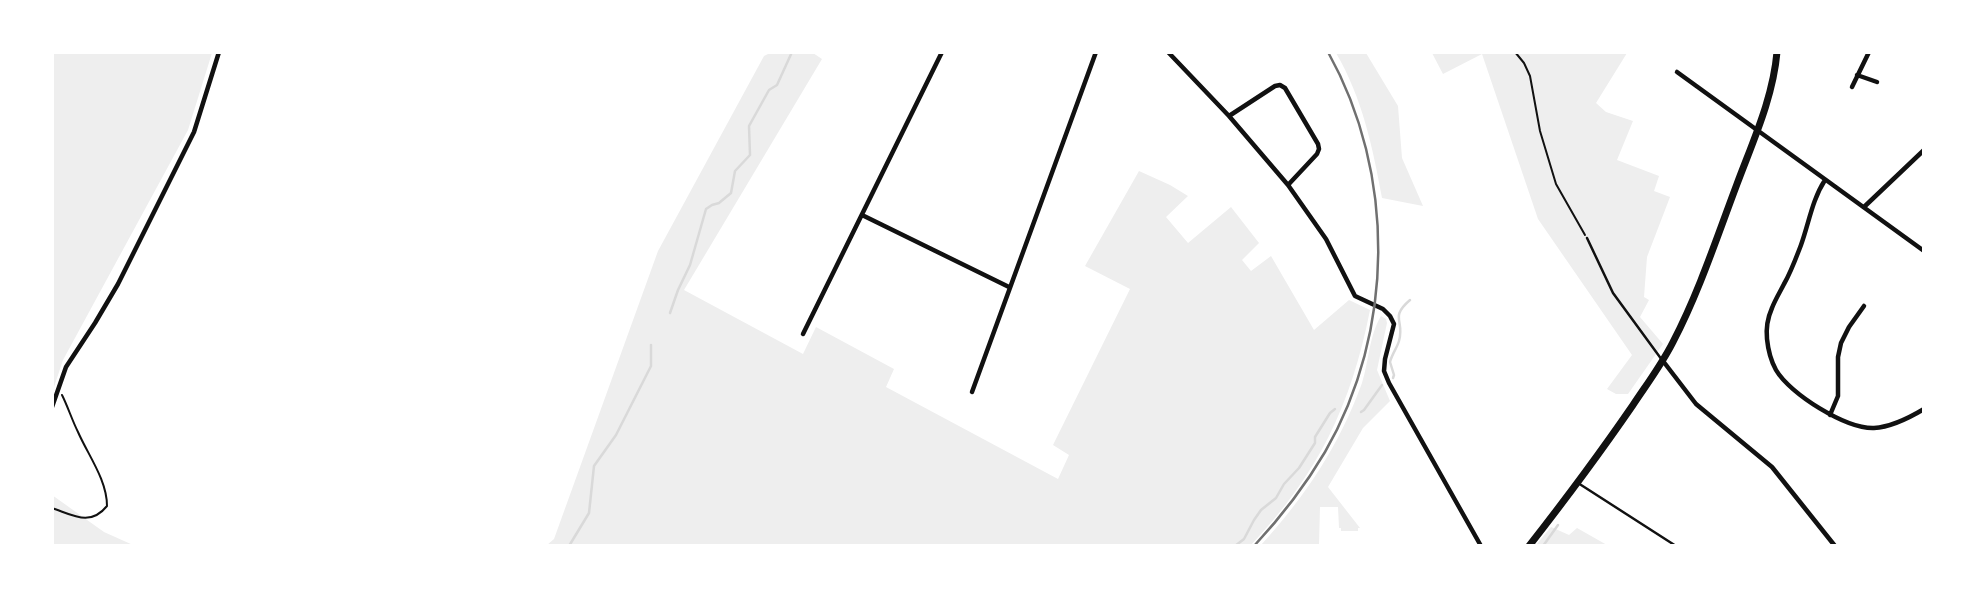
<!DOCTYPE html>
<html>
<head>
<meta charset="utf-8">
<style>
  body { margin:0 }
  #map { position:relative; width:1976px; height:598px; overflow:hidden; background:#fff; font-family:"Alegreya Sans",sans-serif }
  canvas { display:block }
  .frame { position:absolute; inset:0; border:54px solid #fff; pointer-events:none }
</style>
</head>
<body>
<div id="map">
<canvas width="1976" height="598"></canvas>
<div class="frame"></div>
</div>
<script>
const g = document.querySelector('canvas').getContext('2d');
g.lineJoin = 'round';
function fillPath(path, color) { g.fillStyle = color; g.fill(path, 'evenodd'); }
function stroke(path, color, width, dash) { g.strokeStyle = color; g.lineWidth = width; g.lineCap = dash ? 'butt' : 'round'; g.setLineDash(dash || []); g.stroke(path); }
fillPath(new Path2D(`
  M53,52L212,53L188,130L63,360L53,390Z
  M772,52L813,53L822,59L684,290L803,354L816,327L894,369L886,387L1058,479L1069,455L1053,445L1130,289L1085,266L1139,171L1170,185L1188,196L1166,217L1188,243L1231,207L1259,243L1242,260L1251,271L1271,256L1314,330L1349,300L1370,310C1351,406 1318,474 1251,545H547L554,539L658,251L764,56Z
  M1336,53H1366L1398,106L1402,158L1423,206L1382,198C1373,148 1362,97 1336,53Z
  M1432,53H1627L1596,103L1606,112L1633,121L1617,160L1659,176L1654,191L1670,197L1647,257L1644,297L1649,300L1640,317L1663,344L1628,394H1616L1607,389L1632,355L1538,219L1482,54L1443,74Z
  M1381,316L1386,319L1387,323L1377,370L1390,401L1363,428L1328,487L1360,528H1358V531H1341V528H1339L1338,507H1320L1319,545H1261C1305,497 1340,444 1362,383C1369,361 1369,336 1381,316Z
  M52,495L104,532L133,545H53Z
  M1551,527L1569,535L1577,528L1607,545H1536Z`), '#eee');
stroke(new Path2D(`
  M670,313L678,290L690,265L706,209L712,205L719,203L731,193L735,171L750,155L749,126L769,90L777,85L792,52
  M1393,378L1394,375L1390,362C1392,354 1397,348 1399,341C1405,320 1389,318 1410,300
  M1361,412L1364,410L1382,385
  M569,546L589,513L594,466L616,435L651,366V345
  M1235,546L1244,539L1254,520L1261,510L1276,498L1284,484L1299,468L1315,443V437L1330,413L1335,409
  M1543,546L1558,525`), '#d9d9d9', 2.5);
stroke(new Path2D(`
  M1515,52L1524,63L1530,76L1540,131L1556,184L1585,235
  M52,508C73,515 90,527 107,506C107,480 88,455 78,432C72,420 68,407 62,395`), '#111', 2);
stroke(new Path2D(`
  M1587,238L1613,293L1662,360
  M1578,483L1676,546`), '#111', 2.5);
stroke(new Path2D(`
  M1168,52L1229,116L1288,185L1326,239L1355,296L1383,309L1390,316L1394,324L1385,359L1384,371L1389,383L1481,546
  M1677,72L1924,251
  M1857,75L1877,82
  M1852,87L1869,52
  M1229,116L1275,86L1280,85L1285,88L1318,144L1319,149L1317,154L1288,185
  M1825,180C1812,200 1809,223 1801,245C1796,258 1791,272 1784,284C1780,292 1775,300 1772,308C1768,317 1766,329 1767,339C1768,349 1771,361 1776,370C1790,394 1846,429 1874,428C1892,427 1909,418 1924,409
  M1864,207L1924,150
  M862,215L1009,287
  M803,334L942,52
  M1663,361L1696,404L1772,467L1835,546
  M972,392L1096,52
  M52,407L66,367L95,323L118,284L194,132L219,52
  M1830,415L1838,396V357L1841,343L1849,327L1864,306`), '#111', 4.5);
stroke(new Path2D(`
  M1529,546C1565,500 1600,453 1633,405C1647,384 1662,364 1673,342C1699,292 1717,237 1737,184C1753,141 1773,98 1777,52`), '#111', 7);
stroke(new Path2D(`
  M1254,546C1281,517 1305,486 1325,452C1395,331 1396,174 1328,52`), '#707070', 2.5);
</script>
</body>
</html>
